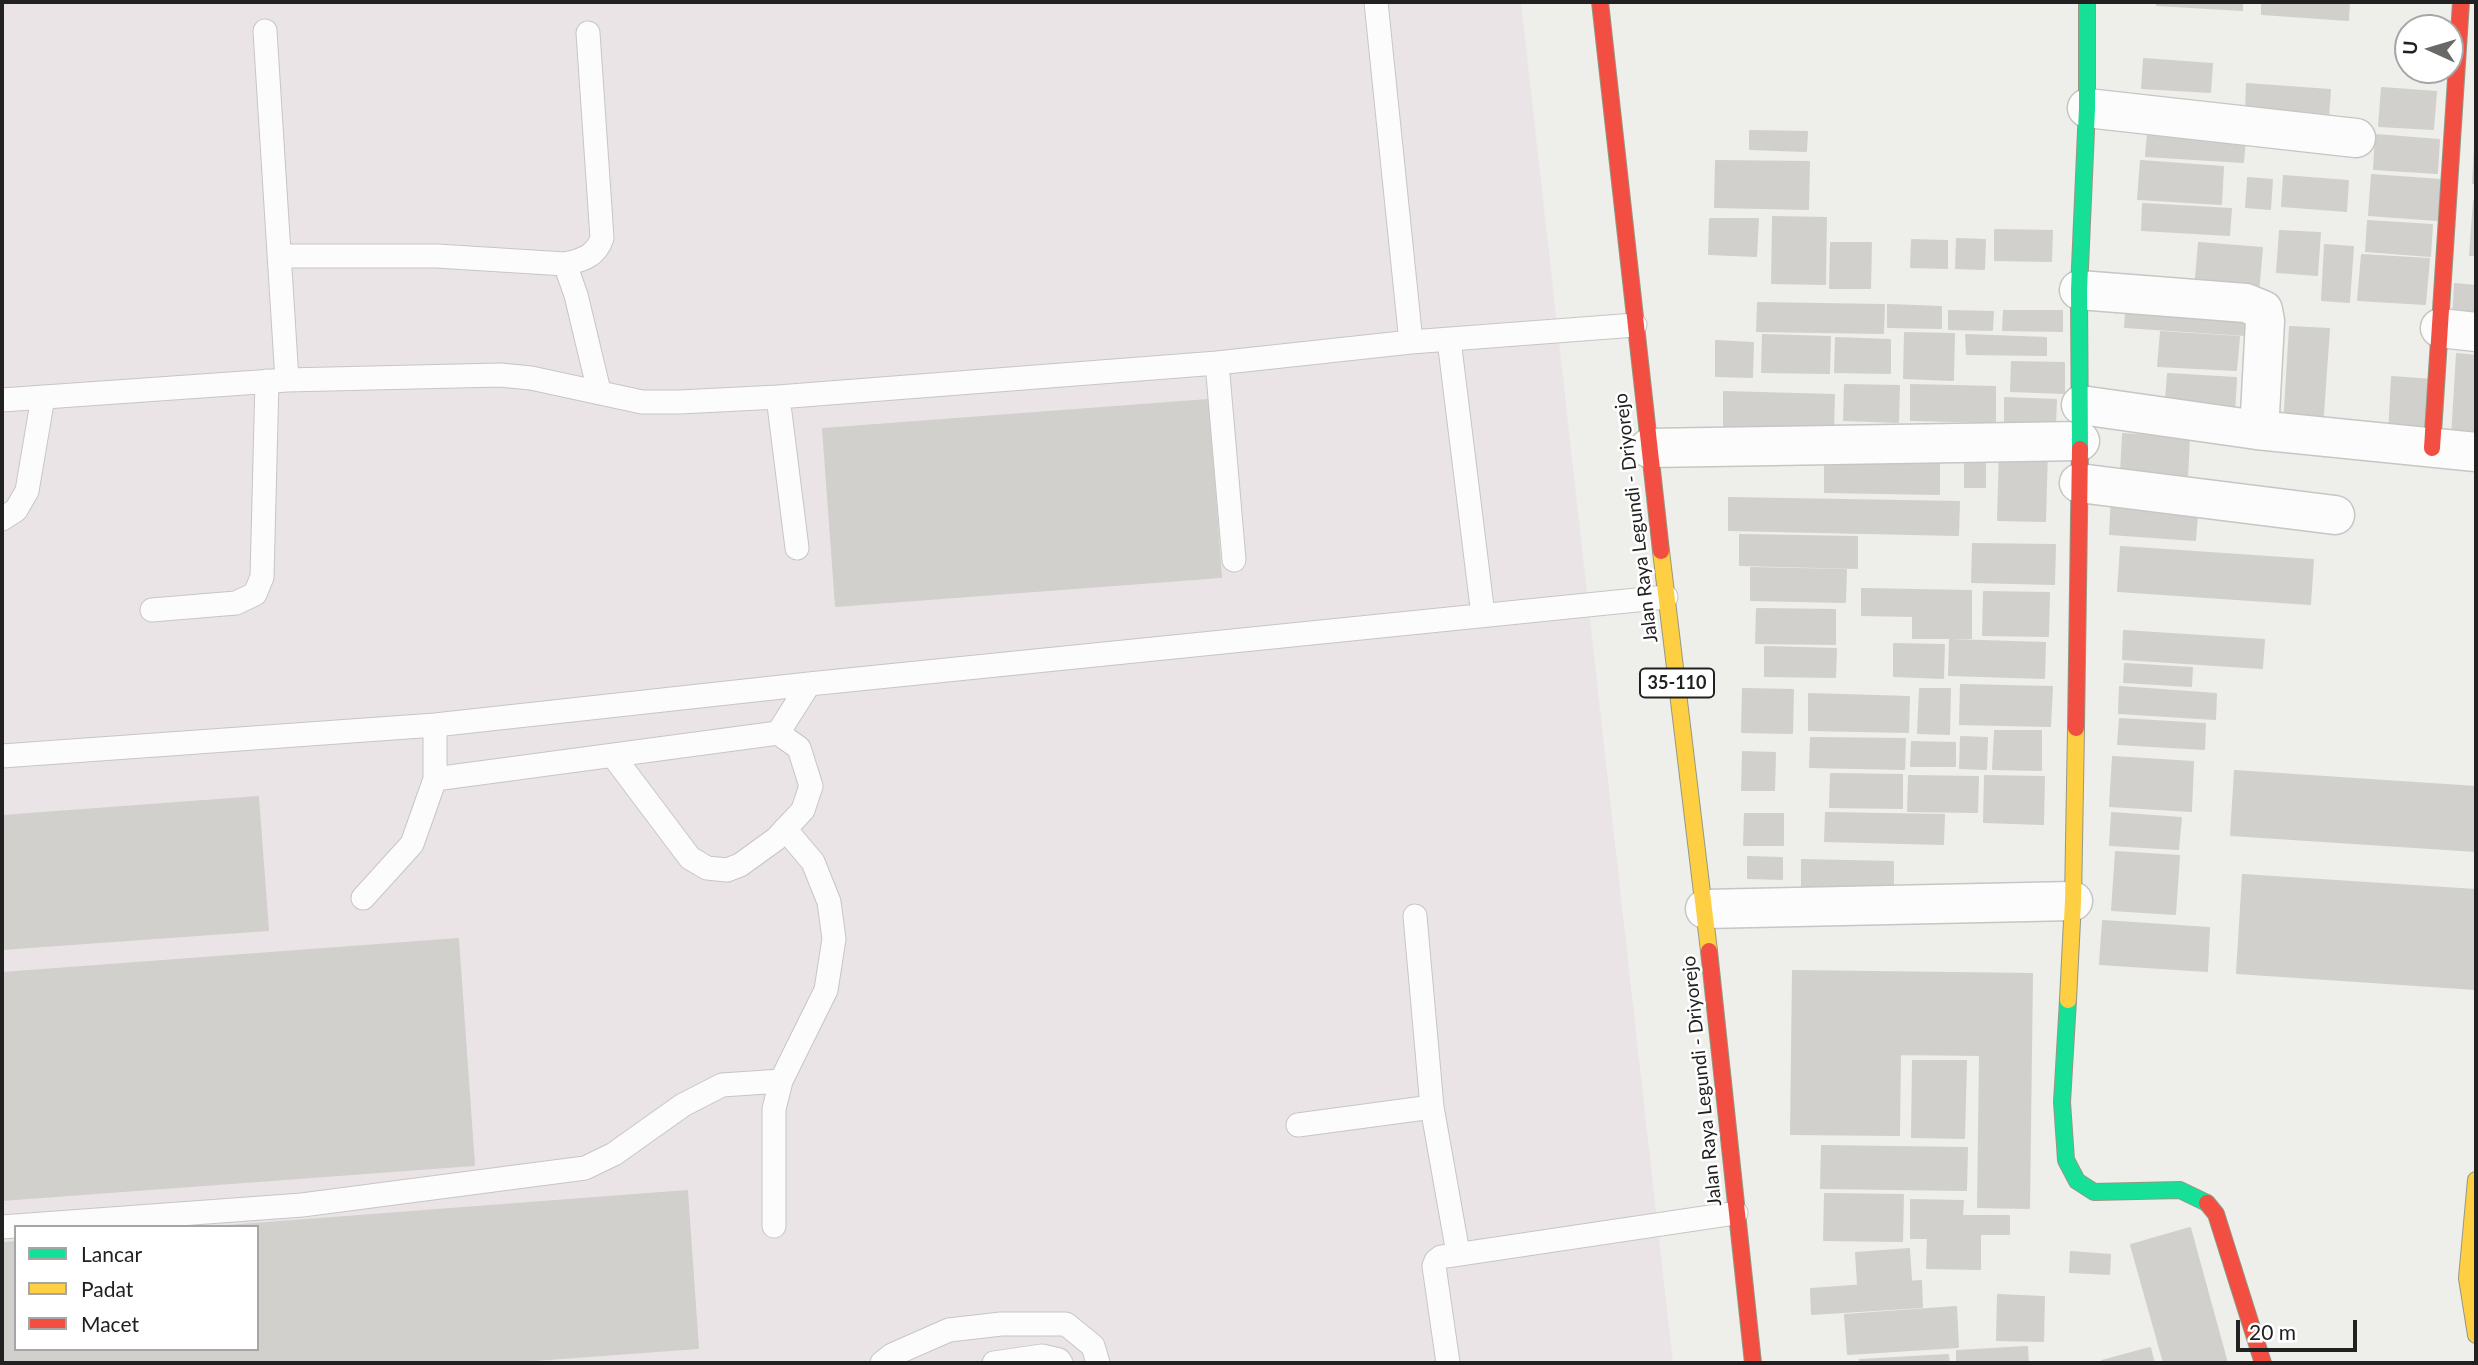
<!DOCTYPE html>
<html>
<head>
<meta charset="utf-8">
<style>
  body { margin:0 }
  #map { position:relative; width:2478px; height:1365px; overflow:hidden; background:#eeeeea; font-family:Lato,sans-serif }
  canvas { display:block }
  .frame { position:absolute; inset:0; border:4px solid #212121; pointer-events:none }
  .legend { position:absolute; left:14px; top:1225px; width:245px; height:126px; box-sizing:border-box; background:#fff; border:2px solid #a6a6a6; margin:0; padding:9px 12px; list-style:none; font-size:21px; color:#212121 }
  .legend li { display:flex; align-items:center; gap:14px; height:35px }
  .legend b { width:35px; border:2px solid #a6a6a6 }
  .north { position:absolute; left:2394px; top:14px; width:70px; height:70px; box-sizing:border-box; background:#fff; border:2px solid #a6a6a6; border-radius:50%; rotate:274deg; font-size:19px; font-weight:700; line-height:28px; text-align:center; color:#212121 }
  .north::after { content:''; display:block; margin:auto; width:24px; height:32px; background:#696967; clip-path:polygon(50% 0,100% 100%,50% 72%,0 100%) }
  .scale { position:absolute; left:2236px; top:1320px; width:121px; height:32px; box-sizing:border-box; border:4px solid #212121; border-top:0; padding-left:9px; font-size:21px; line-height:24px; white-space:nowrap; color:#212121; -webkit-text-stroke:5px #fff; paint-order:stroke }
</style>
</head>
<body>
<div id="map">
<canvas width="2478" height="1365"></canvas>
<div class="frame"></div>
<ul class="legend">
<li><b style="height:9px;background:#16e098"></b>Lancar</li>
<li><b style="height:9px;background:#ffcf43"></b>Padat</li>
<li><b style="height:9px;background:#f24e42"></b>Macet</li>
</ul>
<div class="north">U</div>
<div class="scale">20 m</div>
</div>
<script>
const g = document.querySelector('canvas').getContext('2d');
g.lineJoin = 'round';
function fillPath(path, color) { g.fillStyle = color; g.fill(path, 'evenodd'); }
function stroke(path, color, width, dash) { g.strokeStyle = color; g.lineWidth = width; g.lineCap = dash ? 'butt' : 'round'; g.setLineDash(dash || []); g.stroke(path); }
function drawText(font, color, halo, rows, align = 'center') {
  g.font = font + ' Lato,sans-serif'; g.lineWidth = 5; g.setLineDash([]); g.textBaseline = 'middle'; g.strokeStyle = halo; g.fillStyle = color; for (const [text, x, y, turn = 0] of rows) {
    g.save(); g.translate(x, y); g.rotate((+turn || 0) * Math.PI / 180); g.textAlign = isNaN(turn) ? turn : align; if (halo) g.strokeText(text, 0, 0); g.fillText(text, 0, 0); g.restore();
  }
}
fillPath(new Path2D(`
  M2,2H1521L1673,1363H2ZM16,1227H257V1349H16Z`), '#ebe4e7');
const building = new Path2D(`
  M1663,2H1706V3H1663Z
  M2157,2H2242V10L2157,5Z
  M2262,2H2349L2348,20L2262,14Z
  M2144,59L2212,64L2210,92L2142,88Z
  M2247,84L2330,90L2328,118L2246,112Z
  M2382,88L2436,92L2433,129L2379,126Z
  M2149,122L2246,128L2243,162L2146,156Z
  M1750,131L1807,132L1806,151L1750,149Z
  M2376,135L2439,140L2437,173L2374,169Z
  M2475,148H2476V183H2473Z
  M1716,161L1809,162L1808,209L1715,207Z
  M2141,161L2223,167L2221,204L2138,199Z
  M2372,175L2440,180L2437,220L2369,215Z
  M2284,176L2348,181L2346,211L2282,206Z
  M2248,178L2272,180L2270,209L2246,207Z
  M2474,201H2476V255H2470Z
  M2143,204L2231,209L2229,235L2142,230Z
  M1773,217L1826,218L1825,284L1772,283Z
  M1710,219H1758L1756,256L1709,254Z
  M2368,221L2432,225L2430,256L2366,251Z
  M1995,230L2052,231L2051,261L1995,260Z
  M2280,231L2320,233L2317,275L2277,272Z
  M1957,239L1985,240L1984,269L1956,268Z
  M1912,240L1947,241V268L1911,267Z
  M1831,243H1871L1870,288H1830Z
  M2199,243L2262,248L2258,293L2195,289Z
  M2325,245L2353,247L2349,302L2322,300Z
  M2362,255L2429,259L2425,304L2358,300Z
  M2455,284L2476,286V319L2453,318Z
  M2127,301L2247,309L2245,335L2125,327Z
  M1758,303L1884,305L1883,333L1757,331Z
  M1888,305L1941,307V328L1888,327Z
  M1949,311L1993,312L1992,330L1949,329Z
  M2004,311H2062V331L2003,330Z
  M2290,327L2329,329L2322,428L2284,425Z
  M2161,332L2239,337L2236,370L2158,366Z
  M1905,333L1954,334L1953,380L1904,378Z
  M1763,335L1830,337L1829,373L1762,372Z
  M1966,335L2046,338V355L1967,354Z
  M1836,338L1890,340V373L1835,372Z
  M1716,341L1753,343L1752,377L1716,376Z
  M2457,354L2476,356V439L2452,437Z
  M2012,362L2064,363V393L2011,391Z
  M2168,374L2236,378L2234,415L2165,411Z
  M2392,377L2433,380L2429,436L2389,434Z
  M1845,385L1899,386L1898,422L1844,420Z
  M1911,385L1995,387V422L1911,420Z
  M1724,392L1834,395L1833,430L1724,428Z
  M2005,398L2056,400L2055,426L2005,425Z
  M1208,400L1221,577L836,606L823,429Z
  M2123,434L2189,438L2187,478L2121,473Z
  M2000,449H2047L2045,521L1998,520Z
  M1965,451H1985V487H1965Z
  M1825,456L1939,459V494L1825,492Z
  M2112,496L2198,502L2195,540L2110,534Z
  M1729,498L1959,502L1958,535L1729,530Z
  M1740,535L1857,537V568L1740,565Z
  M1973,544L2055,545L2054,584L1972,582Z
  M2121,547L2313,560L2310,604L2118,591Z
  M1751,568L1846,570L1845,602L1751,600Z
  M1862,589L1971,591V638H1913V616L1862,615Z
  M1984,592L2049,593L2048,636L1983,635Z
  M1757,609L1835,610V644L1756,643Z
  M2124,631L2264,640L2262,668L2123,659Z
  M1950,640L2045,643L2044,678L1949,675Z
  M1894,644L1944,645L1943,678L1894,676Z
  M1765,647L1836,649L1835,677L1765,676Z
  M2125,664L2192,668L2191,686L2124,682Z
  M1961,685L2052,687L2050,726L1960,724Z
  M2120,687L2216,694L2215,719L2119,713Z
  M1743,689L1793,690L1792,733L1742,732Z
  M1920,689H1950L1949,734L1918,733Z
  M1809,694L1909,697L1908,732L1809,730Z
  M2120,719L2205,724L2204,749L2118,744Z
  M1995,731H2041V770L1993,769Z
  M1961,737L1987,738L1986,769L1960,768Z
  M1811,738L1905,739L1904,769L1810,767Z
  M1912,742L1955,743V766H1911Z
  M1743,752L1775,753L1774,790H1742Z
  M2113,757L2193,762L2191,811L2110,806Z
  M2235,771L2476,787V851L2231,835Z
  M1831,774L1902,775V808L1830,807Z
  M1909,776L1978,777L1977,812L1908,811Z
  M1985,776L2044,777L2043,824L1984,822Z
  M258,797L268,930L2,949V816Z
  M1826,813L1944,815L1943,844L1825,841Z
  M2112,813L2181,818L2178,849L2110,845Z
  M1745,814H1783V845H1744Z
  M2116,852L2179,856L2175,914L2112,910Z
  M1748,857L1782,858V879L1748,878Z
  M1802,860L1893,862V889L1802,887Z
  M2243,875L2476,890V989L2237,973Z
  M2103,921L2209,928L2207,971L2100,964Z
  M458,939L474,1165L2,1200V973Z
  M1793,971L2032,974L2029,1208L1978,1207L1980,1055L1900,1054L1899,1135L1791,1134Z
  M1913,1061H1966L1964,1138L1912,1137Z
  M1822,1146L1967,1148L1966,1190L1821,1188Z
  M687,1191L698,1348L494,1363H2V1243L16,1242V1349H257V1227H214Z
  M1825,1194L1903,1195L1902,1241L1824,1240Z
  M1911,1200L1963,1201L1962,1216H2009V1234H1980V1269L1927,1268L1928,1238H1911Z
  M2190,1228L2227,1363H2164L2131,1245Z
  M1909,1249L1911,1280L1858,1284L1856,1253Z
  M2071,1252L2110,1255L2109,1274L2070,1272Z
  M1921,1281L1922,1307L1812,1314L1811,1289Z
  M1998,1295L2044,1297L2043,1341L1997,1340Z
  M1956,1307L1958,1347L1848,1354L1845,1315Z
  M2027,1347L2028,1363H1957V1351Z
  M2150,1348L2154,1363H2102V1361Z
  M1948,1355L1949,1363H1861L1860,1360Z`);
fillPath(building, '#d1d0cd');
stroke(building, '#d1d0cc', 2);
const lane = new Path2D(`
  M1376,2L1411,342
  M265,31L287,380
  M279,256H437L565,264L576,295L599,391
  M565,264C583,260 596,256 602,238L588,33
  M1449,340L1483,615
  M1217,363L1234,560
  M778,397L797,548
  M2,400L287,380L500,375L531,378L642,402H680L778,397L1217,363L1411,342L1635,325
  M2,519L16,510L27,491L43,397
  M152,610L236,603L255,594L262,577L267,381
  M2,756L435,725L809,684L1666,597
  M614,757L690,858L707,868L727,870L740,865L776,839L803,810L811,786L799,748L778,733L809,684
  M435,779L778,733
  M363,898L412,844L435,779V725
  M1415,916L1432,1107
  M1298,1125L1432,1107L1458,1253
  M774,1226V1109L781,1081L826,990L834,939L829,902L813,862L785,829
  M2,1227L302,1205L585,1168L614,1154L683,1105L722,1085L781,1081
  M882,1363L892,1355L949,1330L1001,1324H1066L1093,1346L1098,1363
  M994,1363L1042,1356L1059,1360L1061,1363
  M1448,1363L1434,1266L1436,1261L1441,1257L1736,1213`);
const street = new Path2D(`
  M2087,108L2356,138
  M2079,290L2246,303L2263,310L2265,321L2260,414L2257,430L2081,405
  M2440,328L2476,332
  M2257,430L2476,452
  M1649,448L2080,441
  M2079,483L2335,515
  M1705,909L2073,901`);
const fast = new Path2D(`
  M2080,449L2079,290L2087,108V2
  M2068,1000L2062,1102L2066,1160L2077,1181L2094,1192L2180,1190L2207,1203`);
const slow = new Path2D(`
  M1661,551L1709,951
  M2068,1000L2073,901L2076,728
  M2476,1180L2467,1278L2476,1335`);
const jam = new Path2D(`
  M1600,2L1661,551
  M2432,448L2461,2
  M2076,728L2080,449
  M1709,951L1753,1363
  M2207,1203L2216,1214L2263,1363`);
stroke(lane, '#c6c6c4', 25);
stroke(street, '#c6c6c4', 41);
stroke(fast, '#939883', 18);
stroke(slow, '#939883', 18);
stroke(jam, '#939883', 18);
stroke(lane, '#fcfcfc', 23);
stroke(street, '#fcfcfc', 38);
stroke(fast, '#16e098', 16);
stroke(slow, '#ffcf43', 16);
stroke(jam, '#f24e42', 16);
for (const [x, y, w] of [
  [1677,683,74]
]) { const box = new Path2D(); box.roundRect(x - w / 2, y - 14.5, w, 29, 5); g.fillStyle = '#fff'; g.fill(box); stroke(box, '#212121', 2); }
drawText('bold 18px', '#212121', null, [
  ["35-110",1677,683]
]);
drawText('19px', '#212121', '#fff', [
  ["Jalan Raya Legundi - Driyorejo",1636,518,-97],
  ["Jalan Raya Legundi - Driyorejo",1702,1081,-96]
]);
</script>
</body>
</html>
